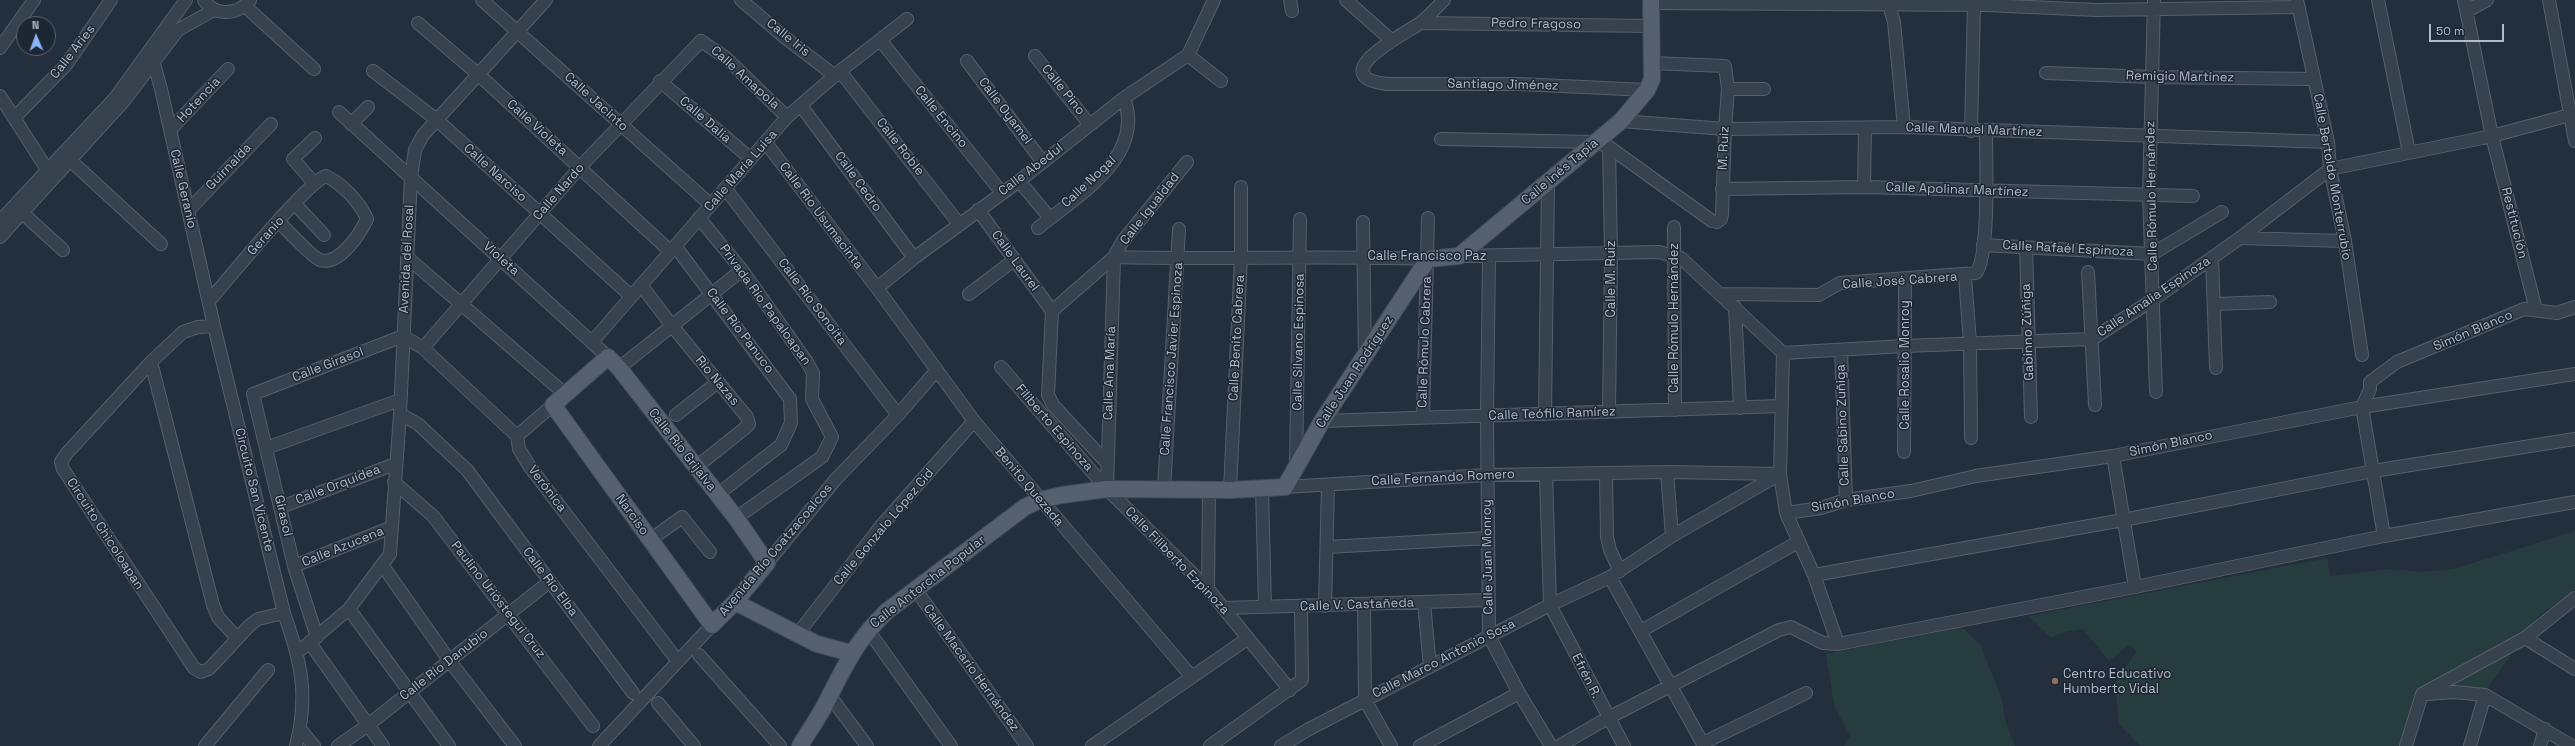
<!DOCTYPE html>
<html>
<head>
<meta charset="utf-8">
<style>
  body { margin:0 }
  #map { position:relative; width:2575px; height:746px; overflow:hidden; background:#242f3e; font-family:"Space Grotesk",sans-serif }
  canvas { display:block }
  .north { position:absolute; left:16px; top:16px; width:40px; height:40px; box-sizing:border-box; background:#1d2633; border:1px solid #59626f; border-radius:50%; rotate:358deg; font-size:11px; font-weight:700; line-height:16px; text-align:center; color:#b4bcc9 }
  .north::after { content:''; display:block; margin:auto; width:14px; height:18px; background:#8ab4f8; clip-path:polygon(50% 0,100% 100%,50% 72%,0 100%) }
  .scale { position:absolute; left:2429px; top:24px; width:75px; height:18px; box-sizing:border-box; border:2px solid #b4bcc9; border-top:0; padding-left:5px; font-size:12px; line-height:14px; white-space:nowrap; color:#b4bcc9; -webkit-text-stroke:3px #1d2633; paint-order:stroke }
</style>
</head>
<body>
<div id="map">
<canvas width="2575" height="746"></canvas>
<div class="north">N</div>
<div class="scale">50 m</div>
</div>
<script>
const g = document.querySelector('canvas').getContext('2d');
g.lineJoin = 'round';
function fillPath(path, color) { g.fillStyle = color; g.fill(path, 'evenodd'); }
function stroke(path, color, width, dash) { g.strokeStyle = color; g.lineWidth = width; g.lineCap = dash ? 'butt' : 'round'; g.setLineDash(dash || []); g.stroke(path); }
function drawText(font, color, halo, rows, align = 'center') {
  g.font = font + ' "Space Grotesk",sans-serif'; g.lineWidth = 3; g.setLineDash([]); g.textBaseline = 'middle'; g.strokeStyle = halo; g.fillStyle = color; for (const [text, x, y, turn = 0] of rows) {
    g.save(); g.translate(x, y); g.rotate((+turn || 0) * Math.PI / 180); g.textAlign = isNaN(turn) ? turn : align; if (halo) g.strokeText(text, 0, 0); g.fillText(text, 0, 0); g.restore();
  }
}
fillPath(new Path2D(`
  M2575,531V590L2539,615L2484,693L2423,695L2410,746H2140L2119,724L2115,682L2137,651L2129,645L2109,661L2083,629L2064,632L2051,638L2029,616L2327,558L2330,576L2390,569L2423,572L2457,568Z
  M1962,627L1980,644L2002,699L2005,720L2015,746H1844L1850,736L1834,705L1826,654Z`), '#263c3f');
const minor = new Path2D(`
  M204,0C215,17 238,15 250,0
  M482,0L711,205
  M741,0L783,36L835,76
  M1290,0L1292,11
  M1346,0L1391,40
  M1444,0C1436,8 1428,17 1419,24C1402,35 1323,76 1387,84H1519L1647,90
  M2154,0L2149,196L2156,392
  M2297,0L2328,142L2330,169L2345,241L2362,355
  M2378,0L2409,152
  M2464,0L2492,136L2536,310
  M2549,0L2575,141
  M1651,3L1986,5L2096,10L2298,7
  M1889,5L1894,22L1904,127
  M245,6L314,69
  M2467,11L2487,0
  M418,23L479,75L670,251
  M1420,23L1651,26
  M881,41L1002,193
  M0,48L34,0
  M149,53L153,60L161,89L214,326L284,613C301,662 309,694 296,746
  M1188,55L1221,81
  M1035,56L1090,125
  M967,61L1042,161
  M373,71L437,120L631,296
  M840,71L959,224
  M2046,73L2151,77L2314,79
  M660,81L751,159
  M1728,89H1764
  M0,96L48,171
  M802,107L914,258
  M339,112L608,357
  M14,118L66,65L111,0
  M1621,121L1725,129L1904,127L2328,142
  M351,124L368,107
  M170,130L228,69
  M1971,131L1974,5
  M1441,139L1596,142L1609,147L1712,221L1717,222L1721,219L1722,214L1725,129L1728,89L1725,66L1651,63
  M766,143L877,288L974,421L1192,677
  M1609,147L1611,254L1609,412
  M70,160L161,244
  M1019,181L1050,218
  M314,183L293,159L315,138
  M1864,187L1865,128
  M725,188L898,415
  M1722,189L1864,187L2193,196
  M295,204L324,235
  M16,207L63,250
  M978,210L1052,311
  M188,211L271,124
  M699,218L742,270L807,362L813,373L812,399L832,437L822,457L736,518
  M0,221L115,98L186,0
  M1363,222L1365,358
  M1674,227L1675,410
  M1038,228C1077,196 1146,157 1124,98
  M0,237L123,102L178,30L214,10
  M2240,238L2345,241
  M1983,245L2152,254L2222,212
  M675,246L790,399L791,423L781,445L717,495
  M2026,247L2031,417
  M1459,256L1659,252L1681,258L1783,353
  M1489,257L1487,416L1489,636L1519,693L1551,746
  M408,258L565,394
  M2212,259L2216,368
  M2088,272L2095,405
  M1965,276L1970,343L1971,438
  M641,285L673,327L747,417L749,424L744,429L695,468
  M877,288L914,258L1019,181L1124,98L1188,55L1214,0
  M969,294L1014,260
  M1722,294L1819,295L1840,283L1976,273C1990,256 1986,159 1986,132
  M210,300C229,278 307,182 326,176C343,184 360,203 367,219C360,234 339,266 320,260C313,258 286,229 279,222
  M2215,304L2270,302
  M1735,307L1740,408
  M1052,311L1114,257C1219,260 1323,255 1428,259
  M1052,311L1048,395L1053,405L1107,463
  M214,326L198,327L183,332L151,362L67,453L61,462L63,469L194,668L201,672L209,669L250,625L258,619L284,613
  M403,336L423,348L517,436L519,449L530,467L677,660
  M592,342L787,117L840,71L907,19
  M423,348L580,167L701,41L725,57L787,117
  M1841,350L1846,500
  M1783,353L1904,346L2092,339L2154,299L2240,238L2330,169L2492,136L2570,115
  M1783,353L1780,474L1786,513L1814,575L1838,644
  M151,362L213,605L218,617L237,638
  M1001,367L1107,489L1208,589L1290,690
  M619,368L742,270
  M400,414L418,424L467,470L633,693
  M1545,414L1548,182
  M676,415L718,382
  M1423,418L1428,218
  M1322,421L1781,406
  M517,436L553,405
  M266,448L400,400
  M1904,452L1905,279
  M2113,456L2135,587
  M1296,465L1300,219
  M1667,472L1672,536
  M1606,473L1607,537L1610,550L1620,571
  M1546,474L1550,605L1624,746
  M394,482L433,516L593,726
  M1285,487L1487,475L1667,472L1779,474
  M1107,489L1114,257L1122,242L1187,162
  M1164,489L1179,229
  M1262,489L1265,606
  M1230,490L1241,257V187
  M281,507L395,464
  M1786,513L1821,508L1846,500L1911,491L1976,476L2113,456L2362,407L2370,389V382L2397,362L2524,309L2557,313L2575,307
  M2384,536L2362,407L2575,374
  M650,540L682,517L710,552
  M1328,547L1488,538
  M767,563L836,479L898,415L936,371
  M294,566L392,527
  M383,566L449,660L515,746
  M1814,575L2123,520L2373,471L2575,439
  M1610,577L1704,746
  M1208,589L1209,489
  M916,590L1027,746
  M1424,603L1430,667
  M1364,605L1365,700L1391,746
  M1325,606L1328,485
  M1225,608L1488,600
  M349,609L449,746
  M868,630L951,746
  M1641,631L1798,542
  M797,635L881,526L974,421
  M317,637L294,566L253,394L403,336
  M2525,638L2575,669
  M310,643L383,746
  M298,652L349,609L390,554L400,414L411,177L415,150L423,135L546,0
  M699,655L780,746
  M2427,694L2454,692L2485,695L2572,746
  M830,696L867,746
  M658,703L694,746
  M300,729L314,746
  M1703,743L1806,693
  M205,746L268,670
  M338,746L368,725L549,582
  M599,746L712,625
  M1092,746L1247,639
  M1210,746L1302,680L1301,606
  M1281,746L1309,729L1550,605L1610,577L1672,536L1780,474
  M1420,746L1519,693
  M1559,746L1608,718L1779,630L1791,627L1823,643L1838,644L2135,587L2384,536L2575,502
  M2406,746L2422,694L2525,638L2575,598
  M2470,746L2485,695
  M2540,746L2545,729`);
const major = new Path2D(`
  M608,357L619,368L736,518L767,563L735,602L712,625L553,405Z
  M735,602L817,644L851,653
  M800,746C810,729 822,713 830,695C848,660 858,639 887,611L1025,507L1040,500L1062,495L1107,489L1230,490L1285,487L1322,421L1428,259L1459,256L1621,121L1647,90L1652,79L1651,0`);
stroke(minor, '#565f6c', 14);
stroke(major, '#414a57', 18);
stroke(minor, '#38414e', 12);
stroke(major, '#56606e', 16);
for (const [x, y, r, color] of [
  [2055,681,4,"#8d6e63"]
]) { const dot = new Path2D(); dot.arc(x, y, r, 0, 2 * Math.PI); g.fillStyle = color; g.fill(dot); stroke(dot, '#1d2633', 1.5); }
drawText('13px', '#b4bcc9', '#1d2633', [
  ["Pedro Fragoso",1536,24,1],
  ["Calle Iris",788,38,39],
  ["Calle Aries",73,52,-52],
  ["Remigio Martínez",2180,77,1],
  ["Calle Amapola",745,78,42],
  ["Santiago Jiménez",1503,85,1],
  ["Calle Pino",1063,90,51],
  ["Hotencia",199,100,-47],
  ["Calle Jacinto",596,102,42],
  ["Calle Oyamel",1005,111,53],
  ["Calle Encino",941,117,51],
  ["Calle Dalia",705,120,41],
  ["Calle Violeta",537,128,42],
  ["Calle Manuel Martínez",1974,130,2],
  ["Calle Roble",900,147,52],
  ["M. Ruiz",1724,148,-87],
  ["Guirnalda",229,167,-46],
  ["Calle Abedul",1031,170,-37],
  ["Calle María Luisa",741,171,-49],
  ["Calle Inés Tapia",1560,172,-40],
  ["Calle Narciso",495,173,42],
  ["Calle Bertoldo Monterrubio",2332,177,80],
  ["Calle Cedro",858,182,54],
  ["Calle Nogal",1089,182,-43],
  ["Calle Geranio",183,189,77],
  ["Calle Apolinar Martínez",1957,190,2],
  ["Calle Nardo",559,192,-49],
  ["Calle Rómulo Hernández",2152,196,-91],
  ["Calle Igualdad",1150,209,-52],
  ["Calle Río Usumacinta",821,216,53],
  ["Restitución",2514,223,76],
  ["Geranio",266,236,-48],
  ["Calle Rafaél Espinoza",2068,249,3],
  ["Calle Francisco Paz",1427,256],
  ["Avenida del Rosal",407,259,-87],
  ["Violeta",501,259,42],
  ["Calle Laurel",1015,261,54],
  ["Calle M. Ruiz",1611,279,-90],
  ["Calle José Cabrera",1900,281,-4],
  ["Calle Amalia Espinoza",2154,297,-34],
  ["Calle Río Sonoita",812,302,53],
  ["Privada Río Papaloapan",765,305,54],
  ["Calle Rómulo Hernández",1674,318,-90],
  ["Calle Río Panuco",740,331,53],
  ["Simón Blanco",2473,331,-23],
  ["Gabinno Zúñiga",2028,332,-92],
  ["Calle Benito Cabrera",1237,338,-87],
  ["Calle Silvano Espinosa",1299,342,-89],
  ["Calle Rómulo Cabrera",1425,342,-88],
  ["Calle Francisco Javier Espinoza",1172,359,-86],
  ["Calle Girasol",328,365,-21],
  ["Calle Rosalio Monroy",1905,365,-90],
  ["Calle Juan Rodríguez",1355,372,-57],
  ["Calle Ana María",1110,373,-88],
  ["Río Nazas",717,381,50],
  ["Calle Teófilo Ramírez",1552,414,-2],
  ["Calle Sabino Zuñiga",1843,425,-92],
  ["Filiberto Espinoza",1054,428,49],
  ["Simón Blanco",2171,444,-12],
  ["Calle Río Grijalva",682,450,52],
  ["Calle Fernando Romero",1443,478,-3],
  ["Calle Orquídea",338,485,-21],
  ["Benito Quezada",1029,487,50],
  ["Verónica",547,489,53],
  ["Circuito San Vicente",254,490,76],
  ["Simón Blanco",1853,501,-10],
  ["Narciso",632,515,54],
  ["Girasol",283,516,77],
  ["Calle Gonzalo López Cid",884,527,-50],
  ["Circuito Chicoloapan",105,534,57],
  ["Calle Azucena",343,547,-22],
  ["Avenida Río Coatzacoalcos",776,550,-50],
  ["Calle Juan Monroy",1488,557,-91],
  ["Calle Filiberto Ezpinoza",1177,561,46],
  ["Calle Río Elba",550,582,53],
  ["Calle Antorcha Popular",928,582,-38],
  ["Paulino Urióstegui Cruz",498,600,52],
  ["Calle V. Castañeda",1357,605,-2],
  ["Calle Marco Antonio Sosa",1444,659,-27],
  ["Calle Río Danubio",444,665,-38],
  ["Calle Macario Hernández",971,668,54],
  ["Efrén R.",1586,676,63]
]);
drawText('13px', '#b4bcc9', '#1d2633', [
  ["Centro Educativo",2063,674],
  ["Humberto Vidal",2063,689]
], 'left');
</script>
</body>
</html>
